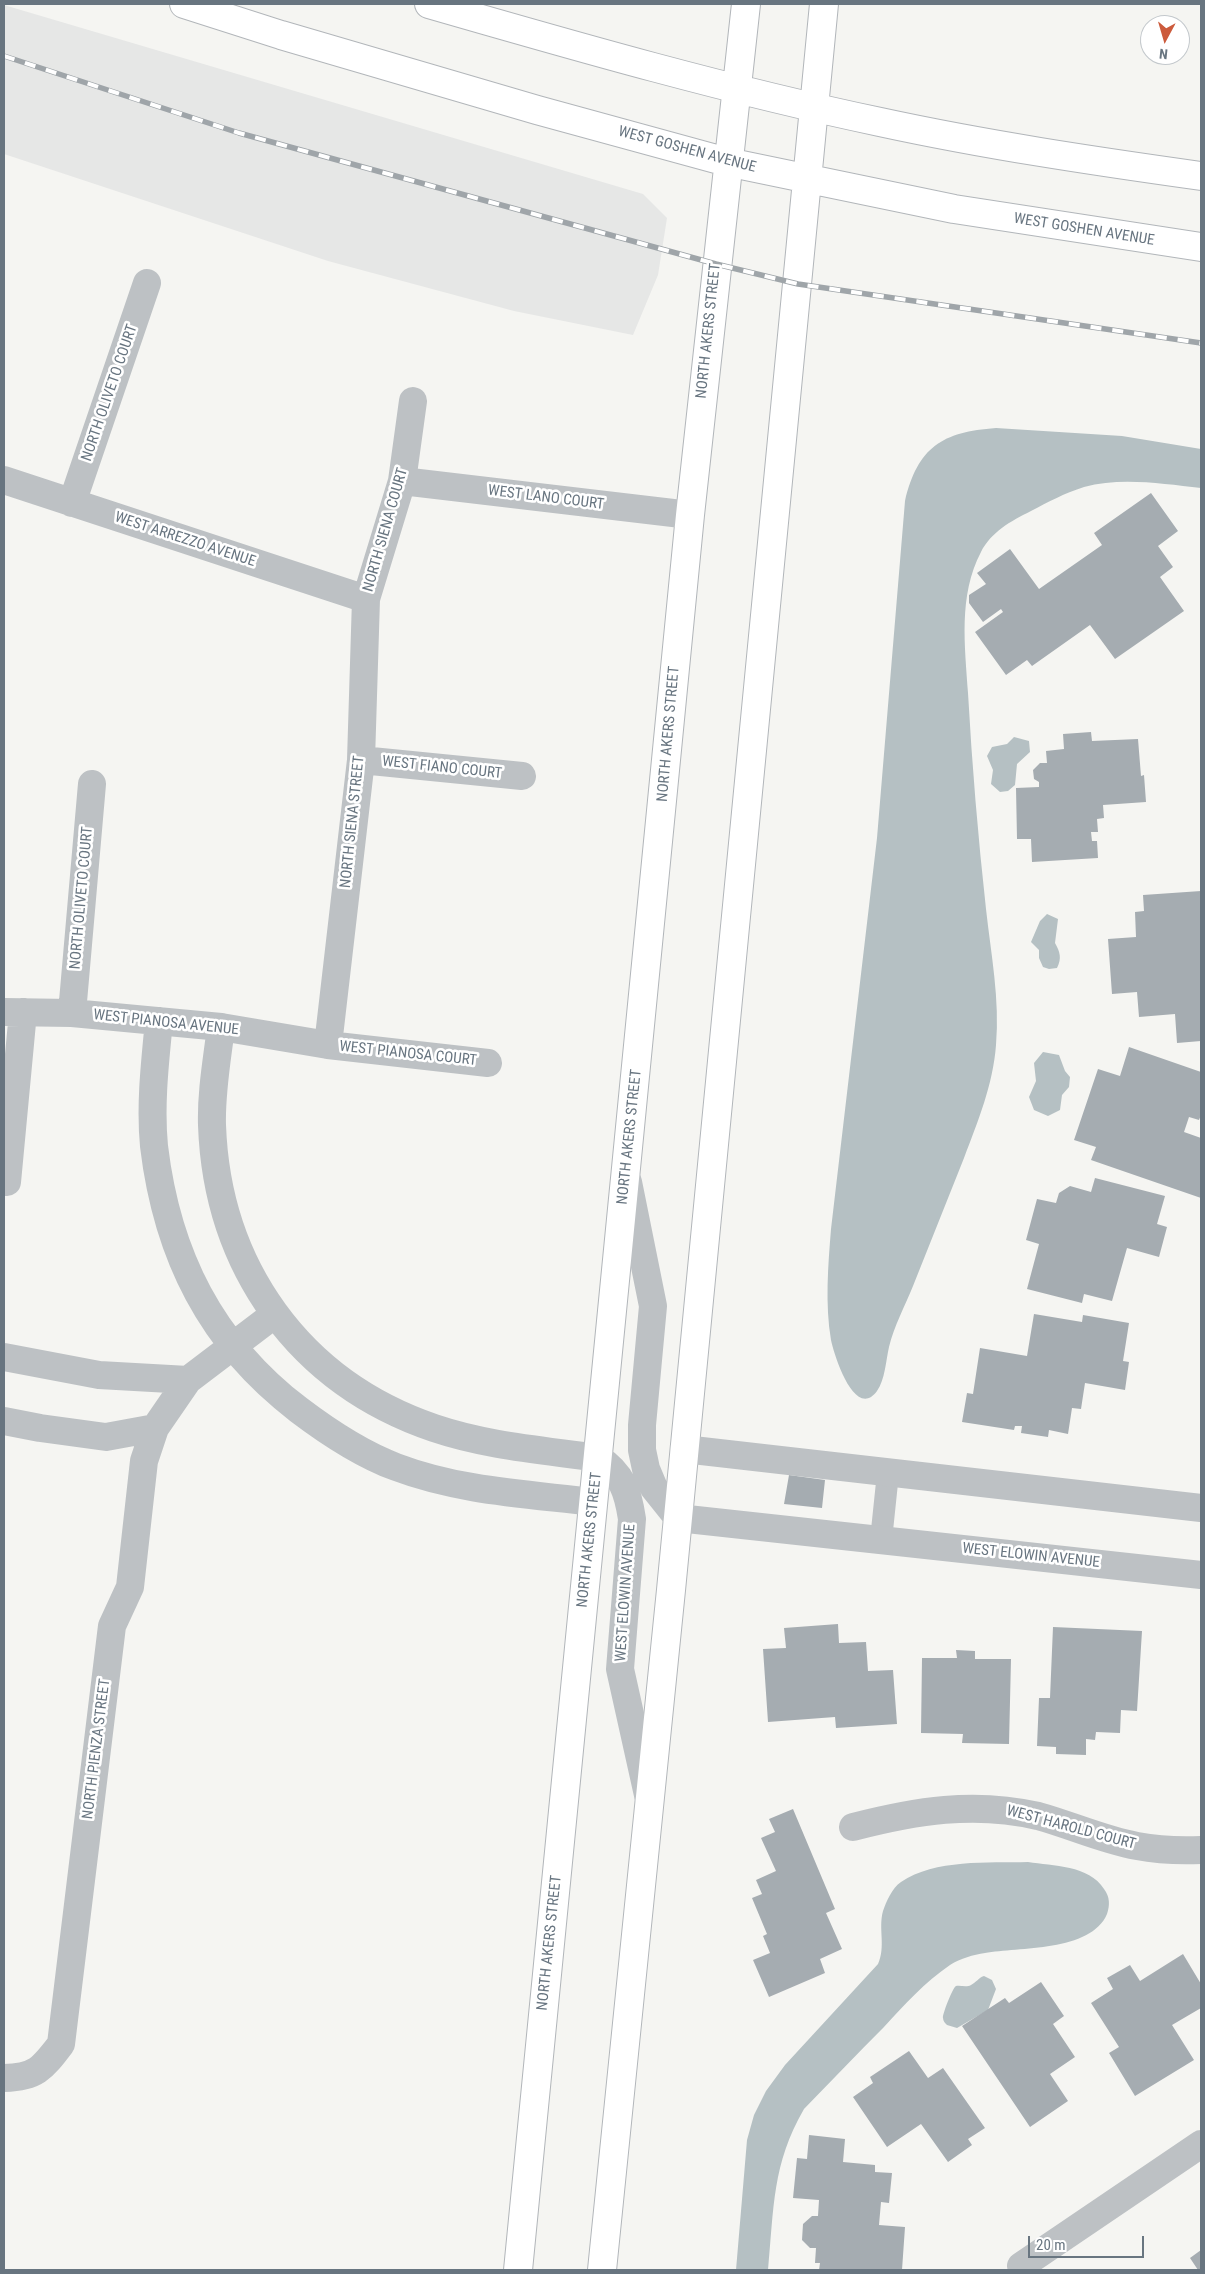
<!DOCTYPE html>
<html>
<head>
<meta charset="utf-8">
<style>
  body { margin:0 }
  #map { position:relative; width:1205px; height:2274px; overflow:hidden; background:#f5f5f2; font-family:"Roboto Condensed",sans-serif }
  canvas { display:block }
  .frame { position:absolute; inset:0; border:5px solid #687580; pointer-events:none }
  .north { position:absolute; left:1140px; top:15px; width:50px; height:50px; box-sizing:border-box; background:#fff; border:1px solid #c3c8cc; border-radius:50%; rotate:186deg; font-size:14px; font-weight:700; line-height:20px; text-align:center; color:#687580 }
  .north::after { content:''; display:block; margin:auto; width:18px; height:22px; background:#cc5b3c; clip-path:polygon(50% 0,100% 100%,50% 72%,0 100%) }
  .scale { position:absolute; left:1028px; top:2236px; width:116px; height:22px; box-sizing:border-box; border:2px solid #687580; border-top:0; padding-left:6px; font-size:15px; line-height:18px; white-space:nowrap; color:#687580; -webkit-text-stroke:4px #fff; paint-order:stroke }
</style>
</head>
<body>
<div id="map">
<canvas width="1205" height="2274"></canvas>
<div class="frame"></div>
<div class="north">N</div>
<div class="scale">20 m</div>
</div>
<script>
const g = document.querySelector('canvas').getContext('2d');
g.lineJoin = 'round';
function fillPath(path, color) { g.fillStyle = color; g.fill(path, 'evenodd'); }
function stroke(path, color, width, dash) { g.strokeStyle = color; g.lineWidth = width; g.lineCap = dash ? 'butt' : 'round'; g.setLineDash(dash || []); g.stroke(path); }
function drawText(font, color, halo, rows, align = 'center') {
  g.font = font + ' "Roboto Condensed",sans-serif'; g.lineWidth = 5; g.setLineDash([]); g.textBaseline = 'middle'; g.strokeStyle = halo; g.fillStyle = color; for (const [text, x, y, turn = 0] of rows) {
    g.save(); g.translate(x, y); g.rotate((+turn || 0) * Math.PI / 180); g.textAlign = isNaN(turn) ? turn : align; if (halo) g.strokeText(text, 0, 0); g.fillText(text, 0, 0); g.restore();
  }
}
fillPath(new Path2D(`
  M4,5L643,194L667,218L658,275L633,335L514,311L328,261L4,154Z`), '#e6e7e6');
fillPath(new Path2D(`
  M996,428L1122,436L1201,449V488C1163,484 1121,477 1084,487C1065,493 1048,502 1031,511C1011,521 991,532 981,552C958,596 965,646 968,693C972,765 978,837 986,909C991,954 1000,1000 996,1045C993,1085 978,1121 964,1158C947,1201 930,1243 913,1286C905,1306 894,1326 889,1347C886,1360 885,1380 877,1391C855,1421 834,1355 831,1340C825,1304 828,1266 831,1229L877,838L905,501C918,447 942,432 996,428Z
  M1014,737L1029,741L1030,752L1017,764L1015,785L1008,791L1000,792L991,784L993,770L987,756L992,747L1007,744Z
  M1047,914L1058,919L1055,943C1060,952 1062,958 1057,968L1049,969L1043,967L1039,958V950L1031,942L1040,921Z
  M1043,1052L1059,1055L1065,1071L1070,1077L1069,1087L1062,1095L1060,1110L1048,1116L1034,1110L1029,1097L1036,1081L1034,1063Z
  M1028,1862C1053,1866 1089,1865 1104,1889C1110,1897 1110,1905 1107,1914C1091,1952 1018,1947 985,1953C973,1955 961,1958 950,1965C925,1982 904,2005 884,2027C857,2054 831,2081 804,2109C772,2164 774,2208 768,2270H736L747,2140L754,2115L766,2091L785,2065L878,1964C886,1946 878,1929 883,1911C886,1902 892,1888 901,1882C935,1859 988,1863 1028,1862Z
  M984,1976L992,1980L996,1989L988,2010L957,2028L947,2025C945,2023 943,2021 943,2018C942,2015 953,1987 956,1986C961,1985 966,1988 971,1985C977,1982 978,1978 984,1976Z`), '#b5c0c3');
fillPath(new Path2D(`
  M1151,493L1178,531L1158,546L1173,567L1160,577L1184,611L1115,659L1090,625L1032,666L1027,660L1006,675L975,632L1003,612L1001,609L983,622L969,603V595L986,584L977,573L1010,549L1039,589L1102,545L1094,533Z
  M1091,732L1092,741L1138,739L1141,776L1144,775L1146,802L1103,805L1104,818L1097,819L1098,832H1091L1092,841H1097L1098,858L1032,862L1031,839H1017L1016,788L1039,787V782L1034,779L1033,770L1040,763H1047L1046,751L1064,749L1063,734Z
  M1201,891V1041L1177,1043L1175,1014L1139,1017L1137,992L1112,994L1108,939L1136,937L1135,912L1144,911L1143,895Z
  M1129,1047L1201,1072V1115L1199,1120L1189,1117L1184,1132L1201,1138V1198L1091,1160L1096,1147L1074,1140L1098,1069L1120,1076Z
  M1095,1178L1165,1196L1157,1224L1167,1227L1159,1257L1127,1248L1112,1301L1084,1294L1082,1303L1027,1289L1039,1244L1026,1240L1037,1199L1056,1203L1059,1193L1070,1186L1091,1192Z
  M1034,1314L1082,1322L1083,1315L1129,1323L1123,1361L1129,1362L1125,1390L1085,1383L1081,1409L1072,1408L1068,1434L1049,1430L1048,1437L1021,1433L1022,1426H1015L1014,1430L962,1422L967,1393L973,1394L980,1348L1027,1356Z
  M789,1475L825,1480L822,1508L784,1504Z
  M838,1624L839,1643L866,1642L868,1671L893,1670L897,1724L836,1728L835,1717L768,1722L763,1649L786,1648L784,1628Z
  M1053,1627L1142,1631L1137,1711L1121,1710L1120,1733L1096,1732L1095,1740L1086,1739V1755L1056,1754V1747L1037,1746L1039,1698H1050Z
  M956,1650L975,1651V1659H1011L1009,1744L962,1743L963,1734L921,1733L922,1658H957Z
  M793,1809L835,1909L826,1913L842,1949L820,1959L825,1973L769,1997L753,1960L770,1953L763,1936L767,1934L752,1898L762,1894L756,1880L776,1871L761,1838L775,1832L769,1819Z
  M1183,1954L1201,1984V2008L1172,2025L1194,2060L1135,2096L1109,2053L1119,2047L1091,2003L1113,1989L1107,1978L1130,1965L1140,1981Z
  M1041,1982L1064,2016L1053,2024L1075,2057L1050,2074L1068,2101L1030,2127L962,2026L1005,1998L1009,2003Z
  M909,2051L928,2078L943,2068L985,2128L968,2139L972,2145L948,2162L921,2124L887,2147L853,2097L873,2083L870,2077Z
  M809,2135L845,2139L843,2162L875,2165V2172L892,2173L889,2203L881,2202L879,2225L905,2227L902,2270H819L820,2263H815L816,2248H810L802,2240L803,2224L812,2216H818L819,2200L793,2198L797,2158L807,2159Z
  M1201,2250V2270H1198L1190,2258Z`), '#a5acb1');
const secondary = new Path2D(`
  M184,4L281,35L537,110L727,162L954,209L1201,247
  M429,4C578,47 728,90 880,122C986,145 1094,161 1201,176
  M518,2270L690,515L746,4
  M602,2270L671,1590L824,4`);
stroke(secondary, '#b2b6ba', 30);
stroke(new Path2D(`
  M881,1540L888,1473`), '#bdc1c4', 22);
stroke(new Path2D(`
  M4,480L366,599
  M402,481L690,515
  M72,503L147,283
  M361,760L522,776
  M4,1012L72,1013L221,1027L328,1045L488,1063
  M72,1013L92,784
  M159,1021C155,1062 150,1105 154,1146C167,1255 211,1343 299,1410C328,1432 361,1454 396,1467C459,1491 528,1494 593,1502
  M221,1027C217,1060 211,1092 212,1125C217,1267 299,1382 434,1428C487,1446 543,1450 598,1458C622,1473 628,1492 632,1519L620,1669L648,1795
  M328,1045L361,760L366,599L402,481L413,401
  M7,1182L23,1012
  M628,1182L653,1306L642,1425V1450L646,1469L654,1488L678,1518L1201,1575
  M4,1357L99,1375L188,1380
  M4,1421L40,1428L106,1437L155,1428L188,1380L275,1314
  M684,1449L1201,1508
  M853,1827C915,1811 974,1801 1038,1816C1071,1825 1103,1840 1137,1846C1158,1850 1179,1851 1201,1850
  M4,2078C36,2077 42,2069 61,2044L112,1626L130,1587L144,1461L155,1428
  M1021,2266L1201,2144`), '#bdc1c4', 28);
stroke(secondary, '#fff', 28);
const rail = new Path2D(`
  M4,56L239,133L716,264L798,284L1201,343`);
stroke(rail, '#9fa5a9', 5.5);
stroke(rail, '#fff', 4, [11]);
drawText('15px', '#687580', '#fff', [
  ["WEST GOSHEN AVENUE",687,150,15],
  ["WEST GOSHEN AVENUE",1084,230,9],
  ["NORTH AKERS STREET",709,331,-84],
  ["NORTH OLIVETO COURT",110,393,-71],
  ["WEST LANO COURT",546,498,7],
  ["NORTH SIENA COURT",386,530,-74],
  ["WEST ARREZZO AVENUE",185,540,18],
  ["NORTH AKERS STREET",669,734,-85],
  ["WEST FIANO COURT",442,768,6],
  ["NORTH SIENA STREET",353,822,-84],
  ["NORTH OLIVETO COURT",82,898,-85],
  ["WEST PIANOSA AVENUE",166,1023,6],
  ["WEST PIANOSA COURT",408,1054,6],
  ["NORTH AKERS STREET",630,1137,-84],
  ["NORTH AKERS STREET",590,1540,-84],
  ["WEST ELOWIN AVENUE",1031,1556,6],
  ["WEST ELOWIN AVENUE",626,1593,-86],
  ["NORTH PIENZA STREET",97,1749,-83],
  ["WEST HAROLD COURT",1071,1828,15],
  ["NORTH AKERS STREET",550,1943,-84]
]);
</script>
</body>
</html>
